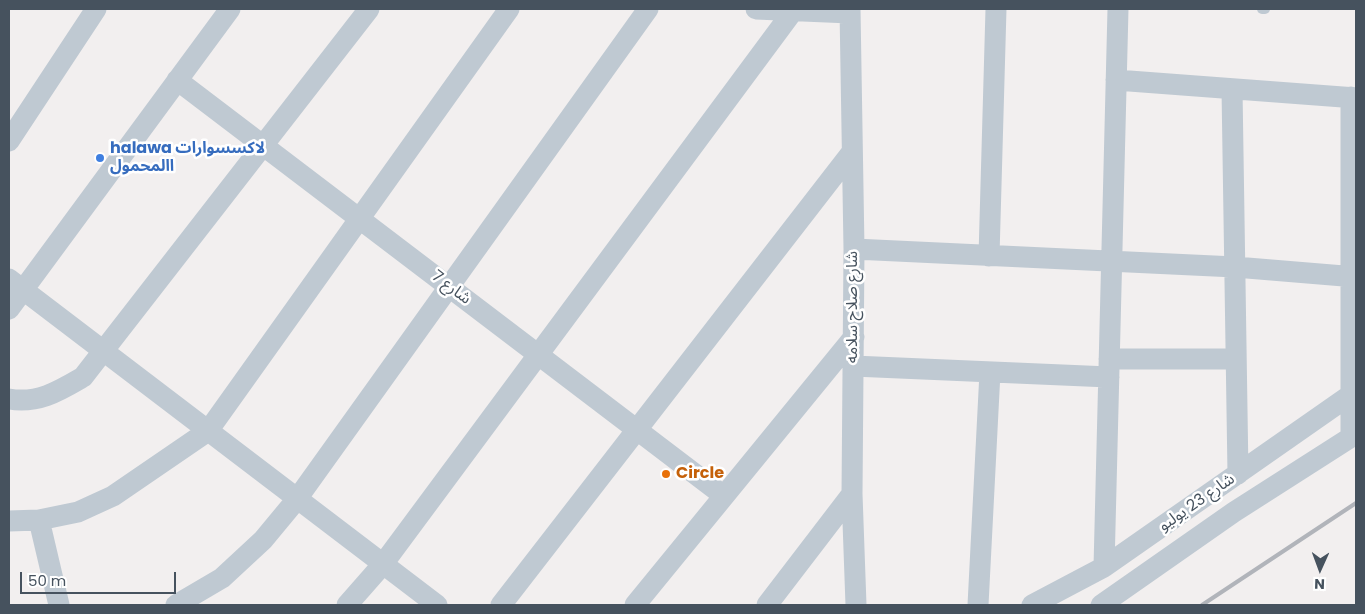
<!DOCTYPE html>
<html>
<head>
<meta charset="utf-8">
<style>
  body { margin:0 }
  #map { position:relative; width:1365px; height:614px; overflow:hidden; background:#f2efef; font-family:Poppins,sans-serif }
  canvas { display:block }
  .frame { position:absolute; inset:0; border:10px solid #46525e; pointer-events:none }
  .north { position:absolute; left:1295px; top:544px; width:50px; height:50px; -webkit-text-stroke:4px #fff; paint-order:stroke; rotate:182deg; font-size:14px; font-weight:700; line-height:20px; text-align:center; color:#46525e }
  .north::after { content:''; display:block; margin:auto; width:18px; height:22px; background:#46525e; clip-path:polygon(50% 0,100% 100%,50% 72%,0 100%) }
  .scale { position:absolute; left:20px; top:572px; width:156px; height:22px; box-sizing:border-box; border:2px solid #46525e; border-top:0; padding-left:6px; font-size:15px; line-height:18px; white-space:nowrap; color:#46525e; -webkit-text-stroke:4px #fff; paint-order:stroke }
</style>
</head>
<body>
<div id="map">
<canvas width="1365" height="614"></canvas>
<div class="frame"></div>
<div class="north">N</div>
<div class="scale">50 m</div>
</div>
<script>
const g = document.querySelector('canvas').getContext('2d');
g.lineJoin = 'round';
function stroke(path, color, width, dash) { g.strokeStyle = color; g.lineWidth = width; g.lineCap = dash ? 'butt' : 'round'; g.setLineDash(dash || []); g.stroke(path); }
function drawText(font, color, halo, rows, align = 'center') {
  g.font = font + ' Poppins,"Noto Sans Arabic",sans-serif'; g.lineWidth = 5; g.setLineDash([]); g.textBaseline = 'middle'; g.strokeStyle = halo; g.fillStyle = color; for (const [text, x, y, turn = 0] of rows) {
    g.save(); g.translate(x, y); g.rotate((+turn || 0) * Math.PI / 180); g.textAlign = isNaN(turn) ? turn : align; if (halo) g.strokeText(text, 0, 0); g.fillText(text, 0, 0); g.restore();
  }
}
stroke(new Path2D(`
  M1262,9H1265`), '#bfc9d2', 10);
stroke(new Path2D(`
  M756,9L850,13
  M850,9L854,249L852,494L856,605
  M177,80L724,496
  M1116,80L1356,98
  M1232,89L1238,474
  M9,141L96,9
  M854,249L1235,267L1356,277
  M989,256L996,9
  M9,279L437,605
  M9,309L230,9
  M1109,359H1236
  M853,366L1109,377
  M9,399C38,404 59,391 83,377L369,9
  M1351,437V97
  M39,520L59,605
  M9,521L39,520L78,512L113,496L208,431L509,9
  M1104,567L1118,9
  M176,605L222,578L263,540L297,499L648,9
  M347,605L383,564L793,11
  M501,605L852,152
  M635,605L854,337
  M767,605L852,494
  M978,605L990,372
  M1032,605L1104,567L1356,391
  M1101,605L1234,512L1356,434`), '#bfc9d2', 21);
stroke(new Path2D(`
  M1202,605L1356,503`), '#b1b4ba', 4);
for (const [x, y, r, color] of [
  [100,158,5,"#3f7fe0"],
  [666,474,5,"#e8710a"]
]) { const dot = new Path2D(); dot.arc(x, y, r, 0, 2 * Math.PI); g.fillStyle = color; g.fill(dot); stroke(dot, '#fff', 2); }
drawText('bold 16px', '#366cbe', '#fff', [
  ["halawa لاكسسوارات",110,149],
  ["االمحمول",110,167]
], 'left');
drawText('16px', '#46525e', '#fff', [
  ["شارع 7",451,288,37],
  ["شارع صلاح سلامه",853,307,-90],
  ["شارع 23 يوليو",1197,503,-35]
]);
drawText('bold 16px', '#c56008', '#fff', [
  ["Circle",676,474]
], 'left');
</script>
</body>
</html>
